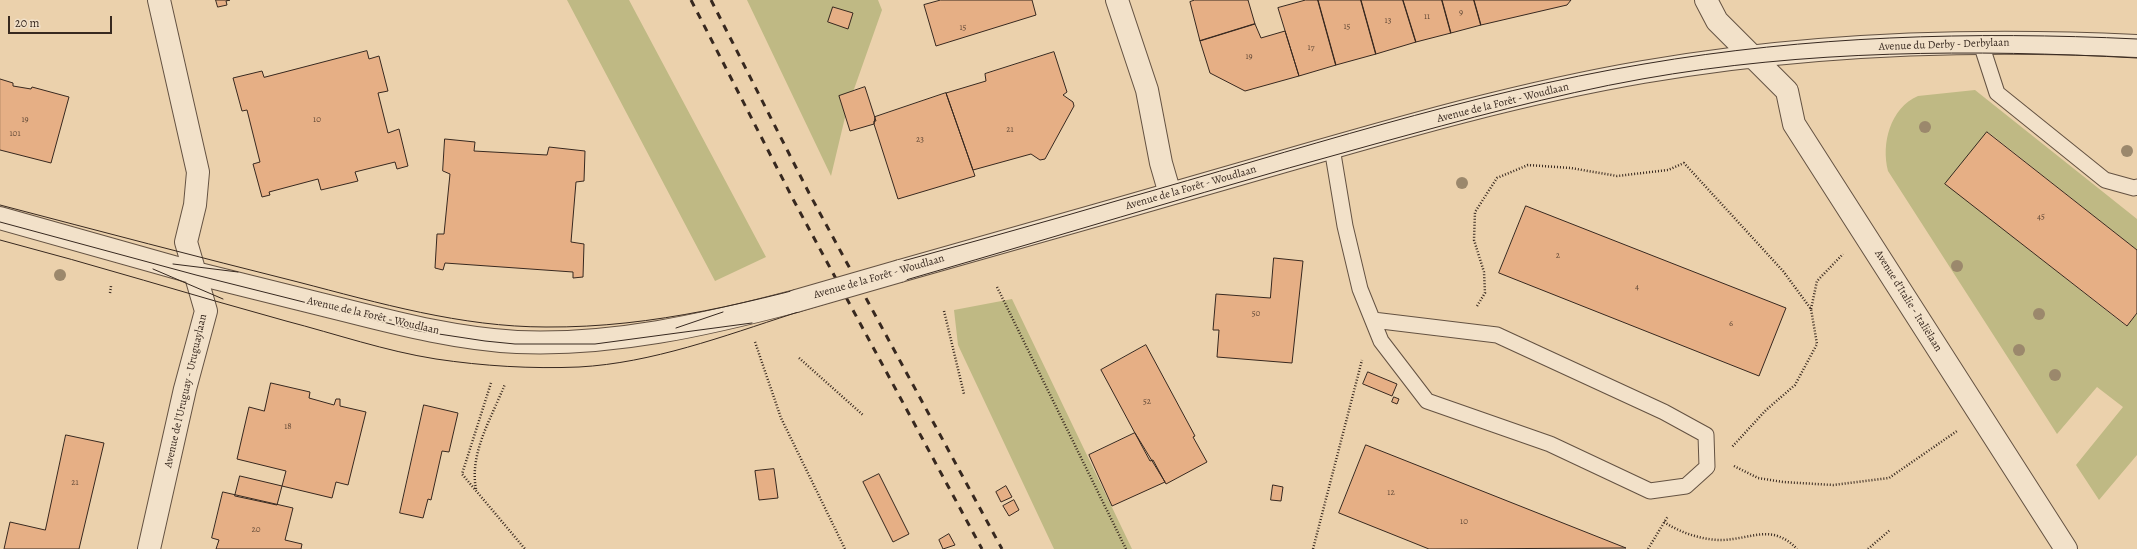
<!DOCTYPE html>
<html>
<head>
<meta charset="utf-8">
<style>
  body { margin:0 }
  #map { position:relative; width:2137px; height:549px; overflow:hidden; background:#ebd1ac; font-family:Alegreya,serif }
  canvas { display:block }
  .scale { position:absolute; left:8px; top:16px; width:104px; height:18px; box-sizing:border-box; border:2px solid #37281f; border-top:0; padding-left:5px; font-size:12px; line-height:14px; white-space:nowrap; color:#37281f; -webkit-text-stroke:3px #f2e1c9; paint-order:stroke }
</style>
</head>
<body>
<div id="map">
<canvas width="2137" height="549"></canvas>
<div class="scale">20 m</div>
</div>
<script>
const g = document.querySelector('canvas').getContext('2d');
g.lineJoin = 'round';
function fillPath(path, color) { g.fillStyle = color; g.fill(path, 'evenodd'); }
function stroke(path, color, width, dash) { g.strokeStyle = color; g.lineWidth = width; g.lineCap = dash ? 'butt' : 'round'; g.setLineDash(dash || []); g.stroke(path); }
function drawText(font, color, halo, rows, align = 'center') {
  g.font = font + ' Alegreya,serif'; g.lineWidth = 3.5; g.setLineDash([]); g.textBaseline = 'middle'; g.strokeStyle = halo; g.fillStyle = color; for (const [text, x, y, turn = 0] of rows) {
    g.save(); g.translate(x, y); g.rotate((+turn || 0) * Math.PI / 180); g.textAlign = isNaN(turn) ? turn : align; if (halo) g.strokeText(text, 0, 0); g.fillText(text, 0, 0); g.restore();
  }
}
fillPath(new Path2D(`
  M567,0H629L766,257L715,281Z
  M747,0H878L882,10L847,109L831,176Z
  M1975,90L2137,219V250L1988,132L1946,184L2126,326L2137,313V455L2099,500L2076,465L2123,407L2097,387L2057,434L1888,171C1881,144 1890,108 1918,96Z
  M1012,299L1132,549H1054L958,345L954,310Z`), '#bfb984');
const building = new Path2D(`
  M216,0H230L226,1L227,5L218,7Z
  M941,0H1032L1036,15L936,46L924,5Z
  M1195,0H1248L1255,24L1200,41L1190,2Z
  M1306,0H1318L1336,65L1299,76L1278,8Z
  M1318,0H1361L1376,54L1336,65Z
  M1361,0H1403L1416,42L1376,54Z
  M1403,0H1442L1451,33L1416,42Z
  M1442,0H1474L1481,25L1451,33Z
  M1474,0H1571L1567,5L1481,25Z
  M833,7L853,13L848,29L828,22Z
  M1255,24L1261,38L1285,31L1299,76L1245,91L1210,73L1200,41Z
  M367,51L369,59L379,56L388,91L378,93L388,133L399,129L408,166L397,169L395,162L355,172L358,181L321,190L318,179L269,192L270,195L262,197L253,164L260,162L247,110L242,111L233,78L262,71L264,77Z
  M1054,52L1067,92L1063,95L1073,102L1074,106L1045,159L1040,160L1031,154L973,170L946,93L986,81L985,74Z
  M0,79L13,83V86L31,89L32,87L69,97L51,163L0,150Z
  M865,87L876,121H874V124L850,131L839,96Z
  M946,93L975,176L898,199L874,124L875,117Z
  M1987,132L2137,250V313L2127,326L1945,184Z
  M445,139L475,142L474,151L547,155L549,147L585,151L584,181L576,182L571,242L584,244L583,277L573,278V272L445,263L443,270L435,268L437,234H444L450,174L443,171Z
  M1526,206L1786,308L1759,376L1499,273Z
  M1274,258L1303,261L1292,363L1217,357L1219,330H1213L1216,294L1270,298Z
  M1146,345L1195,436L1193,437L1207,462L1166,484L1153,460L1150,461L1101,370Z
  M1368,372L1397,384L1392,396L1363,384Z
  M271,383L310,392L309,398L334,405L336,399H340V406L366,412L348,485L336,482L332,498L282,486L286,471L237,459L249,407L264,411Z
  M1394,397L1399,399L1397,404L1392,402Z
  M424,405L458,413L449,452L442,451L431,500L428,499L423,518L400,513Z
  M1135,433L1165,482L1112,506L1089,455Z
  M66,435L104,443L79,549H4L10,522L45,530Z
  M1366,445L1626,548L1429,549L1339,513Z
  M774,469L778,498L759,500L755,471Z
  M879,474L909,534L893,542L863,482Z
  M240,476L282,486L277,505L235,496Z
  M1273,485L1283,487L1281,501L1271,500Z
  M1006,486L1012,497L1001,502L996,492Z
  M223,492L293,508L285,540L302,544L301,549H216L219,540L212,538Z
  M1014,500L1019,510L1009,516L1003,506Z
  M949,534L955,545L943,549L939,540Z`);
fillPath(building, '#e6af85');
stroke(building, '#37281f', 1);
const service = new Path2D(`
  M1984,43V53L1997,93L2105,180L2134,188L2137,187
  M1332,148L1345,226L1360,289L1381,341L1427,401L1550,444L1650,491L1686,486L1707,467L1706,435L1664,412L1497,335L1373,320`);
const minor = new Path2D(`
  M159,0L198,172L195,205L186,242L195,273C246,286 297,298 348,311C403,325 460,339 517,342C612,346 705,325 796,301
  M1117,0L1147,90L1161,163L1170,194
  M1706,0L1717,21L1787,91L1794,124L2066,549
  M900,271C1028,235 1157,198 1285,161C1403,127 1521,93 1643,72C1804,44 1974,38 2137,46`);
const tertiary = new Path2D(`
  M0,218L195,273L206,311L185,389L149,549`);
stroke(service, '#645242', 17);
stroke(minor, '#645242', 24);
stroke(tertiary, '#645242', 24);
stroke(new Path2D(`
  M997,287L1126,549
  M110,293L111,286
  M1477,306L1485,293L1484,272L1474,240L1475,212L1497,178L1528,165L1571,168L1617,176L1668,170L1684,163L1783,271L1811,309L1817,344L1795,385L1766,410L1732,447
  M1811,309L1817,281L1843,254
  M944,311L964,394
  M755,342L781,418L845,549
  M799,358L863,415
  M491,383L462,474L525,549
  M1734,466L1758,478L1783,482L1833,485L1889,478L1957,431
  M476,489C469,453 492,417 505,384
  M1664,522C1681,533 1702,540 1722,540C1752,539 1772,523 1797,549
  M1313,549L1362,360
  M1648,549L1668,516
  M1868,549L1890,530`), '#37281f', 2.5, [1, 2]);
stroke(service, '#f2e1c9', 15);
stroke(minor, '#f2e1c9', 22);
stroke(tertiary, '#f2e1c9', 22);
stroke(new Path2D(`
  M0,205C99,231 198,257 298,282C379,303 461,327 546,327C654,328 756,301 859,273C947,249 1035,225 1123,199C1294,151 1469,93 1644,64C1807,36 1972,31 2137,39
  M0,222L196,275L419,331L485,341L515,344H595L752,323
  M0,240C96,265 191,295 286,321C336,334 385,351 436,359C483,366 531,369 579,367C652,363 724,336 792,314C873,289 955,266 1036,242C1148,209 1261,175 1375,144C1463,120 1552,95 1642,79C1805,50 1973,49 2137,58
  M173,264L238,272
  M153,269L223,299
  M676,328L723,312`), '#37281f', 1);
stroke(new Path2D(`
  M691,0L794,201L982,549
  M711,0L809,193L1002,549`), '#37281f', 3, [7, 7]);
const minorBridge = new Path2D(`
  M796,301L900,271`);
stroke(minorBridge, '#645242', 24, []);
stroke(minorBridge, '#f2e1c9', 22);
g.fillStyle = '#9b886c';
for (const [x, y] of [
  [1925,127],
  [2127,151],
  [1462,183],
  [1957,266],
  [60,275],
  [2039,314],
  [2019,350],
  [2055,375]
]) { g.beginPath(); g.arc(x, y, 6, 0, 2 * Math.PI); g.fill(); }
drawText('9px', '#634a38', null, [
  ["9",1461,13],
  ["11",1427,17],
  ["13",1388,21],
  ["15",1347,27],
  ["15",963,28],
  ["17",1311,48],
  ["19",1249,57],
  ["19",25,120],
  ["10",317,120],
  ["21",1010,130],
  ["101",15,134],
  ["23",920,140],
  ["45",2041,217],
  ["2",1558,256],
  ["4",1637,287],
  ["50",1256,314],
  ["6",1731,324],
  ["52",1147,402],
  ["18",288,427],
  ["21",75,483],
  ["12",1391,493],
  ["10",1464,522],
  ["20",256,530]
]);
drawText('11px', '#37281f', '#f2e1c9', [
  ["Avenue du Derby - Derbylaan",1944,45,-2],
  ["Avenue de la Forêt - Woudlaan",1503,103,-14],
  ["Avenue de la Forêt - Woudlaan",1191,188,-16],
  ["Avenue de la Forêt - Woudlaan",879,277,-16],
  ["Avenue d'Italie - Italiëlaan",1908,301,58],
  ["Avenue de la Forêt - Woudlaan",373,316,13],
  ["Avenue de l'Uruguay - Uruguaylaan",186,391,-77]
]);
</script>
</body>
</html>
